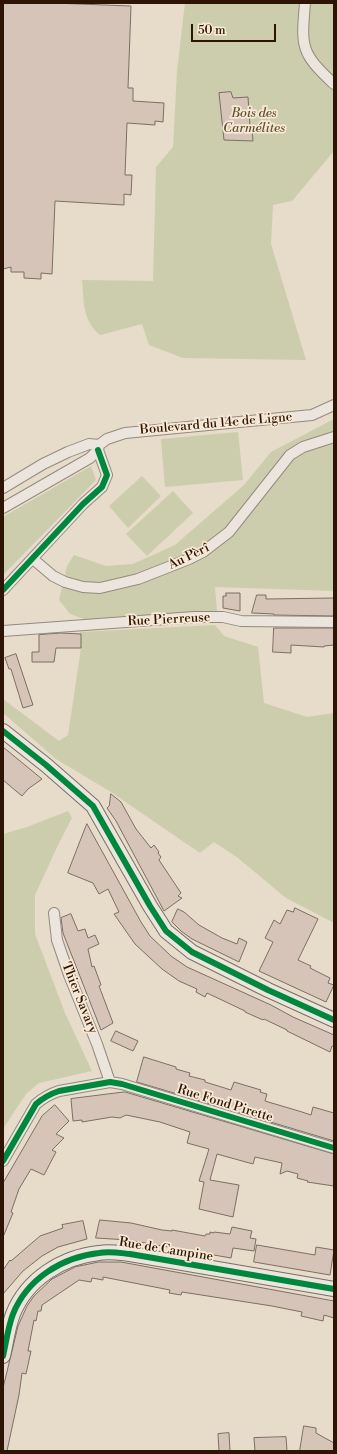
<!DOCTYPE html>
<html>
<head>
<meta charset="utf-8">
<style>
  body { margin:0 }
  #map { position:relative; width:337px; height:1454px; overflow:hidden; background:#e7dbca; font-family:"Libre Bodoni",serif }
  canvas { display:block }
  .frame { position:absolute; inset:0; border:4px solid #2e1404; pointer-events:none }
  .scale { position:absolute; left:191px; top:24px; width:85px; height:18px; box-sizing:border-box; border:2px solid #2e1404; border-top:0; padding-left:5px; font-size:12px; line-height:14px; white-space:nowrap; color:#2e1404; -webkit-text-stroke:3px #f8e9d4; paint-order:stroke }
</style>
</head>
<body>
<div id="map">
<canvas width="337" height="1454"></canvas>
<div class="frame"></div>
<div class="scale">50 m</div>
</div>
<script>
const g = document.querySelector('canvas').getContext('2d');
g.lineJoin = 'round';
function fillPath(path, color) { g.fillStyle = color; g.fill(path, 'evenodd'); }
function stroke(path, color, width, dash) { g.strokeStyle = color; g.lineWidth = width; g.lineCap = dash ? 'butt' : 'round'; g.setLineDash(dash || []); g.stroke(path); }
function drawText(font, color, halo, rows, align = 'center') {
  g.font = font + ' "Libre Bodoni",serif'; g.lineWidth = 3.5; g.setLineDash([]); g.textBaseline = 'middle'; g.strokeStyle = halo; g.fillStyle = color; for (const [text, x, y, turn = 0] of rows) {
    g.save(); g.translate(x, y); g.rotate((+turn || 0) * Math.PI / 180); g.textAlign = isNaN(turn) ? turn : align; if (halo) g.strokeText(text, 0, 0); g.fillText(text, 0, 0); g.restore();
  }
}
fillPath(new Path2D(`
  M185,3H334V151L292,201L273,205L271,244L306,360L183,358L149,345L142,324L100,335C82,320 84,301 82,280L153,281L156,167L173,147L177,71Z
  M334,419V591L215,587L217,611L87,620L70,614L59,600L67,566L74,555L106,566L133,564L175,545L244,485L271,452Z
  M238,432L243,480L165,487L161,439Z
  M91,466L96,480L3,575V517Z
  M142,476L161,496L128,528L109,506Z
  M173,491L193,513L147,556L126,534Z
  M215,625L224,636L258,647L264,703L307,717L334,713V923L286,898L238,858L214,842L200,853L111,792L56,759L3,713V699L59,741L68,735L81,648L80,632Z
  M68,811L72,818L59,843L35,895V934L65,1013L92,1071L39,1083L26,1094L3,1129V834L27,827Z`), '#cccdac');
const building = new Path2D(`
  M3,3H53L131,6L128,88H133V101L164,103L163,122L155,121V125L127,123L125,175H132L131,195L124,194V205L55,201L52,274L41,273V279L24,278V272H11V267L3,269Z
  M231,92L233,98L248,97L250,126L252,128L253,141L224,140L219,93Z
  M226,593H240V611L223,608V596H226Z
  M257,595H266V599L334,598V616L274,615V614L252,613Z
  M274,628H334V645L324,646V647L291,645V653L273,652Z
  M61,633L81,634V648H56L54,662H32V652H39V635Z
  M16,654L33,705L23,708L11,669H9L5,658Z
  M3,747L42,779L28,789L22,796L3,780Z
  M111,794L121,802L136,829L151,848L154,845L159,852L158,853L161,857L159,860L181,893L178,896L182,898L164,911L116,821L107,808L109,806Z
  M87,824L141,922L150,936L171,956L187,967L271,1005L293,1017L334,1035V1047L332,1046L330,1052L287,1031V1030L264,1019L263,1020L245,1012V1011L207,993L205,997L196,992L197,989L179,981L162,969L135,944L114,914L119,912L108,889L99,894L93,883L68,873Z
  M295,908L318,919L298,960L311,966L310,968L330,978L328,983L334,985L326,1002L259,971L273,942L265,938L274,920L280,924L287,910L293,912Z
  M178,909L184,912L199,925L222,938L237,944L239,938L247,942L239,962L192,939L181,931L172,922Z
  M71,914L78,931L85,929L88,938L95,935L99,944L88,949L92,967L94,966L101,985L99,986L113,1023L101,1030L63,933L61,918Z
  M116,1031L138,1041L133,1051L111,1041Z
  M144,1057L176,1067V1069L190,1073L189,1076L205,1080V1082L215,1085L231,1090L234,1082L261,1090L260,1092L267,1094L265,1101L302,1112L311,1115L313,1107L334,1113V1141L137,1082Z
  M125,1092L334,1154V1186L307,1182L308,1181L297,1178L298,1174L287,1171L280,1174L282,1163L255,1157L253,1164L217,1154L210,1180L239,1185L233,1217L199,1209L204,1182L199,1181L209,1149L187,1143L190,1132L160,1122L126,1115L120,1118L112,1117L82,1122V1120L73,1121L71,1099Z
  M55,1105L69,1121L56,1134L64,1138L52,1150L56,1152L44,1175L31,1169L19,1189L11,1212L13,1213L3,1237V1183L42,1116Z
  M100,1220L131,1223L162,1230L172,1231V1230L205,1236L206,1234H210V1232L214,1233V1232L230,1234L232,1227L252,1231L250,1238L256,1239L254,1251L233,1248L231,1258L128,1240L96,1238Z
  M83,1221L87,1239L58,1247L42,1256L23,1271L3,1294V1270L10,1260L11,1261L40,1236L63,1228L62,1225Z
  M257,1245L315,1255L316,1247L334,1250L330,1275L254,1262Z
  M99,1262H121L334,1301V1318L324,1315L323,1321L301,1316L302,1312L272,1306L182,1292L181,1295L169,1293L170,1290L103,1277V1280L92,1278L91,1282L79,1280L42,1305L41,1311H38L36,1321L34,1320L28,1351H31L26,1374L22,1373L19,1395L7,1451H3V1388L18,1326L27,1306L34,1296L52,1279L75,1267Z
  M304,1426L316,1428V1433L334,1443V1451H300Z
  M229,1433L230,1451H219L218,1434Z
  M286,1437L287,1451H255L254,1438Z`);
fillPath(building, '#d6c4b8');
stroke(building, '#7a6f65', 1);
const street = new Path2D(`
  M305,3C301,48 301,53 334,84
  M99,445L107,439L125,433L312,415L334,405
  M3,488L43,464L68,452L89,444L99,445
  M3,508L90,458L98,450L99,445
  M33,559L53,576L65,582L83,587L100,588L138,579L189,559L203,552L229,532L290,455L303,447L334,437
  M3,590L83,504L102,487L107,475L98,450
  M3,631L194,617H223L241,621L334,622
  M54,913L57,940L69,975L97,1044L110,1082
  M3,1161L36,1104C43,1098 50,1094 59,1091L110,1082L122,1084L334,1148`);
const secondary = new Path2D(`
  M3,731L46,765L93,806L150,906L166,931L192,952L268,990L334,1020
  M3,1356C6,1343 8,1327 13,1314C27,1279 62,1257 99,1253C109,1251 120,1253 130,1254L334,1289`);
stroke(street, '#948a7f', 12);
stroke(secondary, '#7a6f65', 16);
stroke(street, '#ebe5dd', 10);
stroke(secondary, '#ebe5dd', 14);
stroke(new Path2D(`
  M3,590L83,504L102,487L107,475L98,450
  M3,731L46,765L93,806L150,906L166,931L192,952L268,990L334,1020
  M3,1161L36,1104C43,1098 50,1094 59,1091L110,1082L122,1084L334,1148
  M3,1356C6,1343 8,1327 13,1314C27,1279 62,1257 99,1253C109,1251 120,1253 130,1254L334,1289`), '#00873e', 6);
drawText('italic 13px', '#5e5136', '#f8e9d4', [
  ["Bois des",254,114],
  ["Carmélites",254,129]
]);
drawText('13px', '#2e1404', '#f8e9d4', [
  ["Boulevard du 14e de Ligne",216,424,-5],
  ["Au Pèrî",189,557,-26],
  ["Rue Pierreuse",169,620,-3],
  ["Thier Savary",79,998,68],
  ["Rue Fond Pirette",225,1104,17],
  ["Rue de Campine",166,1250,9]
]);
</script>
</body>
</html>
